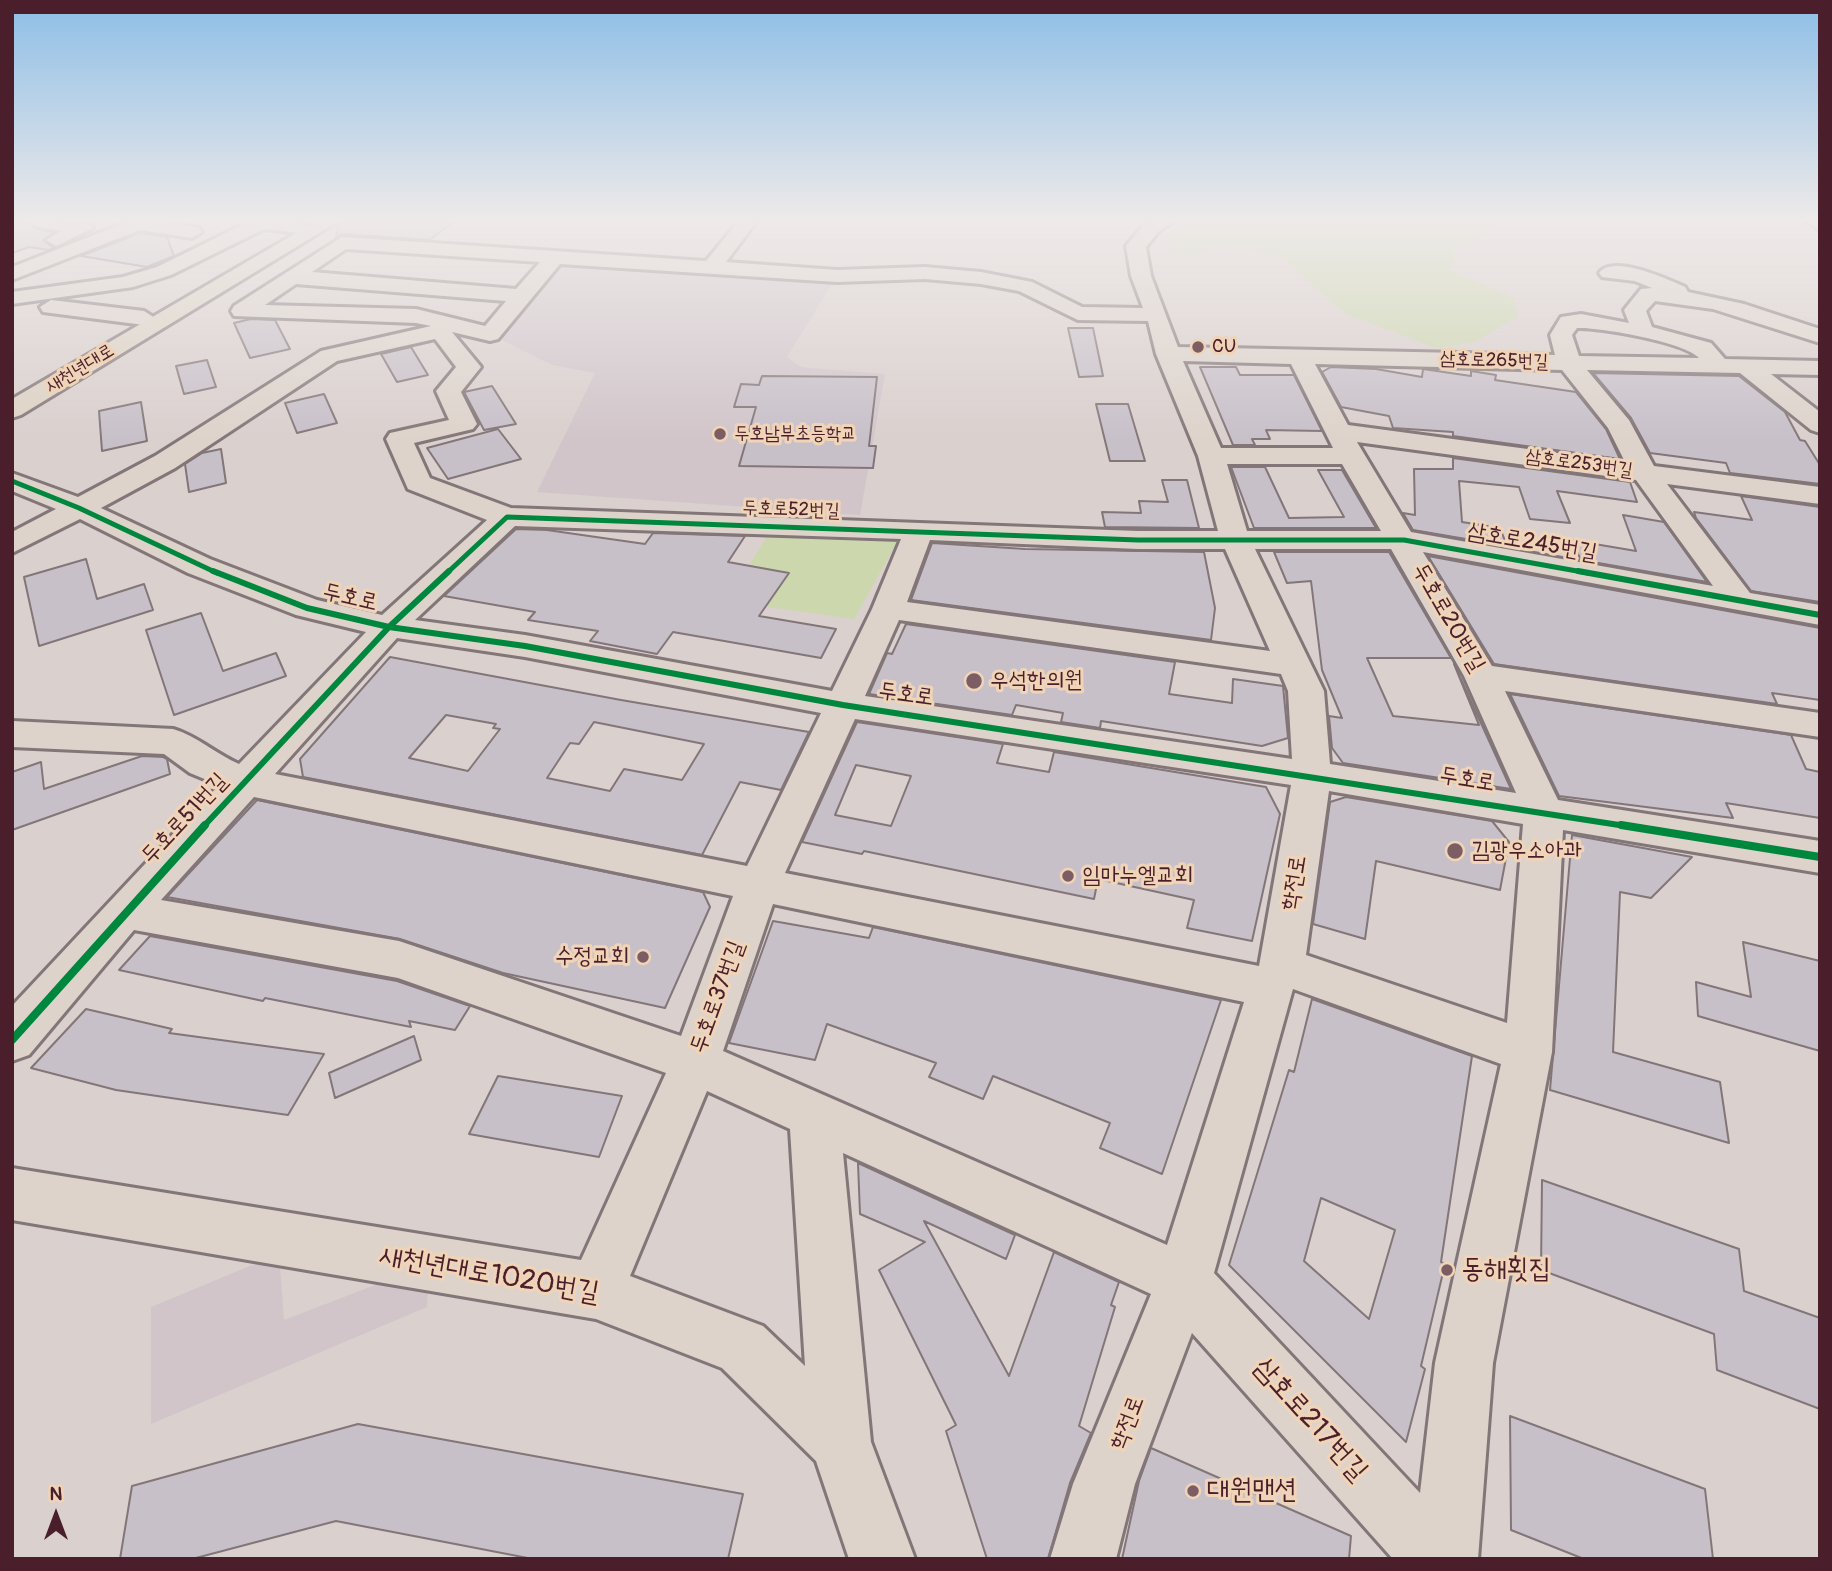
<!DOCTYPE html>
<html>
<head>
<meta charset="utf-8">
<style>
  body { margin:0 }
  #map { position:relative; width:1832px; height:1571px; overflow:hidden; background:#dad0ce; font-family:Pangolin,sans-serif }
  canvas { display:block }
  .frame { position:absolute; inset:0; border:14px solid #4a1f2b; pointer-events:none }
  .north { position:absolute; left:21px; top:1480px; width:70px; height:70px; -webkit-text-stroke:5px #f0d4b7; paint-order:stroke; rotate:0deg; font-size:19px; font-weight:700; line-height:28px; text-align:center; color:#4a1f2b }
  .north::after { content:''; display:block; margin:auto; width:24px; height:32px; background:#4a1f2b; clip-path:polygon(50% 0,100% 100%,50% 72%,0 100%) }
</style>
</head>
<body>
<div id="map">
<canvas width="1832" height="1571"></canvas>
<div class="frame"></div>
<div class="north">N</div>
</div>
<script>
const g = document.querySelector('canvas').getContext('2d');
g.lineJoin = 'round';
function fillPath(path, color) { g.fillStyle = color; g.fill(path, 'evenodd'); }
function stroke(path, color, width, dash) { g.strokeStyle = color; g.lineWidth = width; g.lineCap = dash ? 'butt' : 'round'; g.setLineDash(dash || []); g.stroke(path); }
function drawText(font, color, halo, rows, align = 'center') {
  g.font = font + ' Pangolin,"Poor Story",sans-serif'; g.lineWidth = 6; g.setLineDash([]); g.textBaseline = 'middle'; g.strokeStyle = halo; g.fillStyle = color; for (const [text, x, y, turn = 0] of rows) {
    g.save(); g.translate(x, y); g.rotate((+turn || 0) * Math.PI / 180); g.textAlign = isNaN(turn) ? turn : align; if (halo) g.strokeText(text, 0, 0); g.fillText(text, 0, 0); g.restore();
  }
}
fillPath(new Path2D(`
  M554,258L837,276L787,357L801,367L885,374L860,515L537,492L595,373L552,365L490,334Z
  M279,1254L284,1320L409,1272L428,1281L427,1307L151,1424V1307Z`), '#d1c5ca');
fillPath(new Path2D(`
  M1181,222H1486L1495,226L1474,240L1454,246L1456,261L1448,269L1514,298L1518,316L1475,342L1435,348L1346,314L1280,256L1225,246L1195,255L1172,254L1164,234Z
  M777,521L908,523L854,619L726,601Z`), '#ccd7ae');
const building = new Path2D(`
  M12,222H30L35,229L54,232L44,241L54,248L48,250L29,247L12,253Z
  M339,222H454L429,240L342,234L336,238Z
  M140,233L167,237L174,256L147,267L81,256Z
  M251,319L275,320L290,349L250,358L234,323Z
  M1068,328H1093L1103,376L1079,377Z
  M411,347L428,375L397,382L381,354Z
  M207,360L216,387L184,394L176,366Z
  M1200,367H1236L1240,375H1294L1322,431L1266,430L1270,439H1252L1255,445H1233Z
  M1331,367L1376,369L1422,377L1423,369L1471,376V371L1496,375L1495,380L1576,392L1606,429L1620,459L1453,436V432L1393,428L1389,416L1341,407L1322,372Z
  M1593,373L1739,376L1785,412L1800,440L1805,441L1820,465V484L1730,473L1726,463L1650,453L1631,418Z
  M762,376L877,377L869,446H876L873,468L739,466L756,407H734L741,384L759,385Z
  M492,386L516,424L484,430L464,392Z
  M324,394L337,423L297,433L285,403Z
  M141,402L147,441L102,451L99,411Z
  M1096,404H1128L1145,461H1110Z
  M498,429L521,459L448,479L427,448Z
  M221,449L226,483L189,492L185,464L202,453Z
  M1453,458L1630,482L1637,502L1557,491L1570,523L1530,519L1519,487L1459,481L1462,522L1500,528L1507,546L1413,530L1403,513L1415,515L1414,469H1453Z
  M1231,467H1265L1289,518L1344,517L1318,470H1342L1376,528H1254Z
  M1162,480H1187L1199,528L1105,527L1102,512L1141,513L1139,501L1168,502Z
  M1741,496L1820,507V602L1751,591L1696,518L1694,512L1752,520Z
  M1623,515L1664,522L1707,582L1581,560L1571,540L1636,551Z
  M516,529L547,530L645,544L653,533L745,536L728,562L789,573L759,616L836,629L821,658L673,632L657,654L590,641L598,631L528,620L535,612L444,596Z
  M932,543L1025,549L1204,552L1215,608L1211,640L911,600Z
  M1274,552H1389L1451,658H1367L1393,716L1479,725L1454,664L1511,789L1343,763L1332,748L1329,716L1342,718L1322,670L1311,581L1287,583Z
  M1428,556L1820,628V700L1772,693L1777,704L1494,664Z
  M86,559L97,599L144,584L153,610L39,646L24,577Z
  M201,613L223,671L276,653L286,676L174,715L146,630Z
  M906,624L1175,662L1169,694L1232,703L1233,679L1283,686L1288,738L1262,746L1101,721L1100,728L1061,722L1063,713L1016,705L1012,715L869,694L887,653L892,654Z
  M390,657L621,700L809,732L781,790L740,782L702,855L303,777L300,759ZM446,715L496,724L493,728L500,729L468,771L409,758ZM594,722L704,744L682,780L624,769L610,791L547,778L570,743L579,744Z
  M1510,694L1791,735L1806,769L1820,772V818L1726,803L1733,818L1559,796Z
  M857,722L1003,744L997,763L1049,772L1054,752L1266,787L1280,814L1252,941L1187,928L1194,900L1098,879L1094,899L864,851L862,854L802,842ZM856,765L911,776L891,826L835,815Z
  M142,756L163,757L167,759L170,774L12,830V772L41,762L44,789Z
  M1346,797L1492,821L1509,842L1500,890L1376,861L1365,939L1313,924L1330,802Z
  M257,800L703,892L710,907L665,1008L503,973L400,939L167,897Z
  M1572,835L1692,857L1651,898L1620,892L1613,1052L1720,1082L1729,1143L1550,1090Z
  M773,921L869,938L873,927L1221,1000L1162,1174L1100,1148L1110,1123L993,1076L983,1099L929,1077L936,1063L827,1024L815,1060L729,1043Z
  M150,936L397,981L470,1006L455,1030L409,1021L411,1027L265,998L263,1001L119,970Z
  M1743,942L1820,961V1051L1698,1016L1696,982L1751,997Z
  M1312,999L1472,1056L1441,1262L1445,1264L1421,1366L1425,1369L1406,1442L1229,1265L1289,1070L1294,1072ZM1321,1198L1395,1230L1369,1319L1304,1261Z
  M86,1009L172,1029L169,1033L324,1054L288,1115L116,1090L31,1068Z
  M414,1036L421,1060L335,1098L329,1073Z
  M498,1076L622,1096L599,1157L469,1134Z
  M858,1163L1015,1235L1006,1259L924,1221L1009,1376L1054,1252L1119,1282L1111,1305L1115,1307L1079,1426L1091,1433L1070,1483L1048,1559H987L946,1431L956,1425L879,1270L925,1242L860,1214Z
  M1542,1180L1739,1249L1744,1291L1820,1318V1409L1717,1370L1714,1334L1541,1270Z
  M1510,1416L1705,1489L1713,1559H1584L1511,1530Z
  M358,1424L743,1494L728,1559H533L336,1521L192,1559H120L132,1486Z
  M1151,1448L1351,1536L1349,1559H1122L1139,1481Z`);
fillPath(building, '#c8c0c9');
stroke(building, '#837678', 2);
const minor = new Path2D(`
  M33,222L90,224L93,228L56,246L46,240L61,231L35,226Z
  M127,222H160L199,228L202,232L192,238L140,230L12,280V267Z
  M240,222H300L308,227L299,233L264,229L171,275L133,287L12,304V292L123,277L157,267L242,225Z
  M738,222H756L726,262L837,270L925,267L981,272L1032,282L1082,307L1143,308L1131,276L1126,246L1145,223L1173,222L1159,231L1146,247L1151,276L1178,347L1555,355L1550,335L1561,317L1581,314L1629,323L1624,310L1641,289L1652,288L1635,281L1602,277L1599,273C1613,254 1667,279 1685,287L1688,292L1744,304L1820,329V343L1713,309L1655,301L1646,311L1652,327L1711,343L1725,359L1820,361V375L1771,374L1820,412V433L1811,430L1740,373L1587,370L1629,420L1654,466L1820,487V504L1667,484L1750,593L1820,605V625L1423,552L1492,666L1820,713V737L1505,691L1558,800L1820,841V873L1563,830L1552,1052L1493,1363L1478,1559H1393L1192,1333L1135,1484L1116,1559H1050L1073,1484L1151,1294L843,1153L871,1442L915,1559H849L816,1461L722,1368L596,1319L12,1220V1168L581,1260L666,1073L398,978L134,930L29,1055L12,1061V1006L219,785L190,773L164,754L12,747V721L173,729C197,736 216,754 239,764L366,632L296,615L188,573L80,519L12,553V532L56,509L12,491V473L78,497L155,456L321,351L431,326L416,323L234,316L231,311L234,306L342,237L706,261ZM346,249L540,262L516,289L312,272ZM560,264L837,282L925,279L981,284L1019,291L1078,320L1148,321L1156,354L1198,456L1218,531H1138L511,508L430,478L414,443L473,429L477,424L461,392L481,367L452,332L490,341L498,339ZM296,284L506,301L485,326L416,309L265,305ZM1577,328C1599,327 1685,342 1699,358L1579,356L1572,335ZM435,339L456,367L436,391L449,420L390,433L386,439L408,489L487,520L382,615L317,600L210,559L101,508L175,468L337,361ZM1183,361L1291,364L1333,448H1221ZM1315,364L1562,370L1608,428L1625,462L1348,425ZM1357,442L1636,480L1713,586L1411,532ZM1227,464H1342L1381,531H1247ZM515,526L901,539L872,609L832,691L525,635L415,620ZM930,540L1138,549H1225L1270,651L907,602ZM1255,549H1391L1464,676L1516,793L1330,764L1324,691ZM899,620L1281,674L1288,691L1292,759L865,696ZM397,638L525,657L821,713L747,866L275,774ZM855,719L1291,785L1259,966L785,873ZM1329,791L1523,824L1507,1023L1306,955ZM254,797L733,896L681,1036L399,941L161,900ZM773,904L1244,1002L1167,1245L723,1051ZM1293,989L1501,1064L1435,1363L1420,1493L1214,1273ZM707,1091L790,1129L805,1366L763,1326L630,1276Z
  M1807,222H1820V230Z
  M51,300L144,311L155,318L144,325L43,312L40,307Z`);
const major = new Path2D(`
  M315,222H337L21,415L12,418V399Z`);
stroke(minor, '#837678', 6);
stroke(major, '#837678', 6);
fillPath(minor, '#ddd3cb');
fillPath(major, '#ddd2c4');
stroke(new Path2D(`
  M12,481L79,508L217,573
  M447,573L507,517L1138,540H1404L1588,573`), '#00873e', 5);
stroke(new Path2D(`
  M213,571L307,608L389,627L525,646L843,705L1632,827
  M1578,571L1820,615
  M203,827L389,627L449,571`), '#00873e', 6);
stroke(new Path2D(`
  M1621,825L1820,857
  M12,1040L205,825`), '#00873e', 8);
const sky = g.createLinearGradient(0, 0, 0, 441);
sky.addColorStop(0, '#8dbee7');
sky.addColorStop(0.5, '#eeeae9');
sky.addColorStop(1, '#eeeae900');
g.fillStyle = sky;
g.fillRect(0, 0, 1832, 441);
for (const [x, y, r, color] of [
  [1198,347,7,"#7c5d64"],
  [720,434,7,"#7c5d64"],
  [974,681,9,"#7c5d64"],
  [1455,851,9,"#7c5d64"],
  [1068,876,7,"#7c5d64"],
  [643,957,7,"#7c5d64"],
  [1447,1270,7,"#7c5d64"],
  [1193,1491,7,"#7c5d64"]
]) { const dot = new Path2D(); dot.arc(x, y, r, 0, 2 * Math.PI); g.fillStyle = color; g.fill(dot); stroke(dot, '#f0d4b7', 2.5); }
drawText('19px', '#4a1f2b', '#f0d4b7', [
  ["CU",1212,347],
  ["두호남부초등학교",734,434]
], 'left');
drawText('19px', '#4a1f2b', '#f0d4b7', [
  ["삼호로265번길",1494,361,2],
  ["새천년대로",80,369,-31],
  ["삼호로253번길",1579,464,8],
  ["두호로52번길",791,510,2]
]);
drawText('23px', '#4a1f2b', '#f0d4b7', [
  ["삼호로245번길",1532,543,10],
  ["두호로",350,598,13],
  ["두호로20번길",1448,618,60],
  ["두호로",906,695,8],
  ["두호로",1467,780,9],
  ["두호로51번길",185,819,-47],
  ["학전로",1295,883,-81],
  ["두호로37번길",718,997,-70],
  ["학전로",1128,1423,-69]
]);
drawText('23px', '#4a1f2b', '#f0d4b7', [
  ["우석한의원",990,681],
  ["김광우소아과",1471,851],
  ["임마누엘교회",1082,876],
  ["수정교회",629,957,"right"]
], 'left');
drawText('28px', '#4a1f2b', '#f0d4b7', [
  ["동해횟집",1461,1270],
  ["대원맨션",1207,1491]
], 'left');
drawText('28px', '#4a1f2b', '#f0d4b7', [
  ["새천년대로1020번길",489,1275,10],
  ["삼호로217번길",1310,1420,48]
]);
</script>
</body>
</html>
